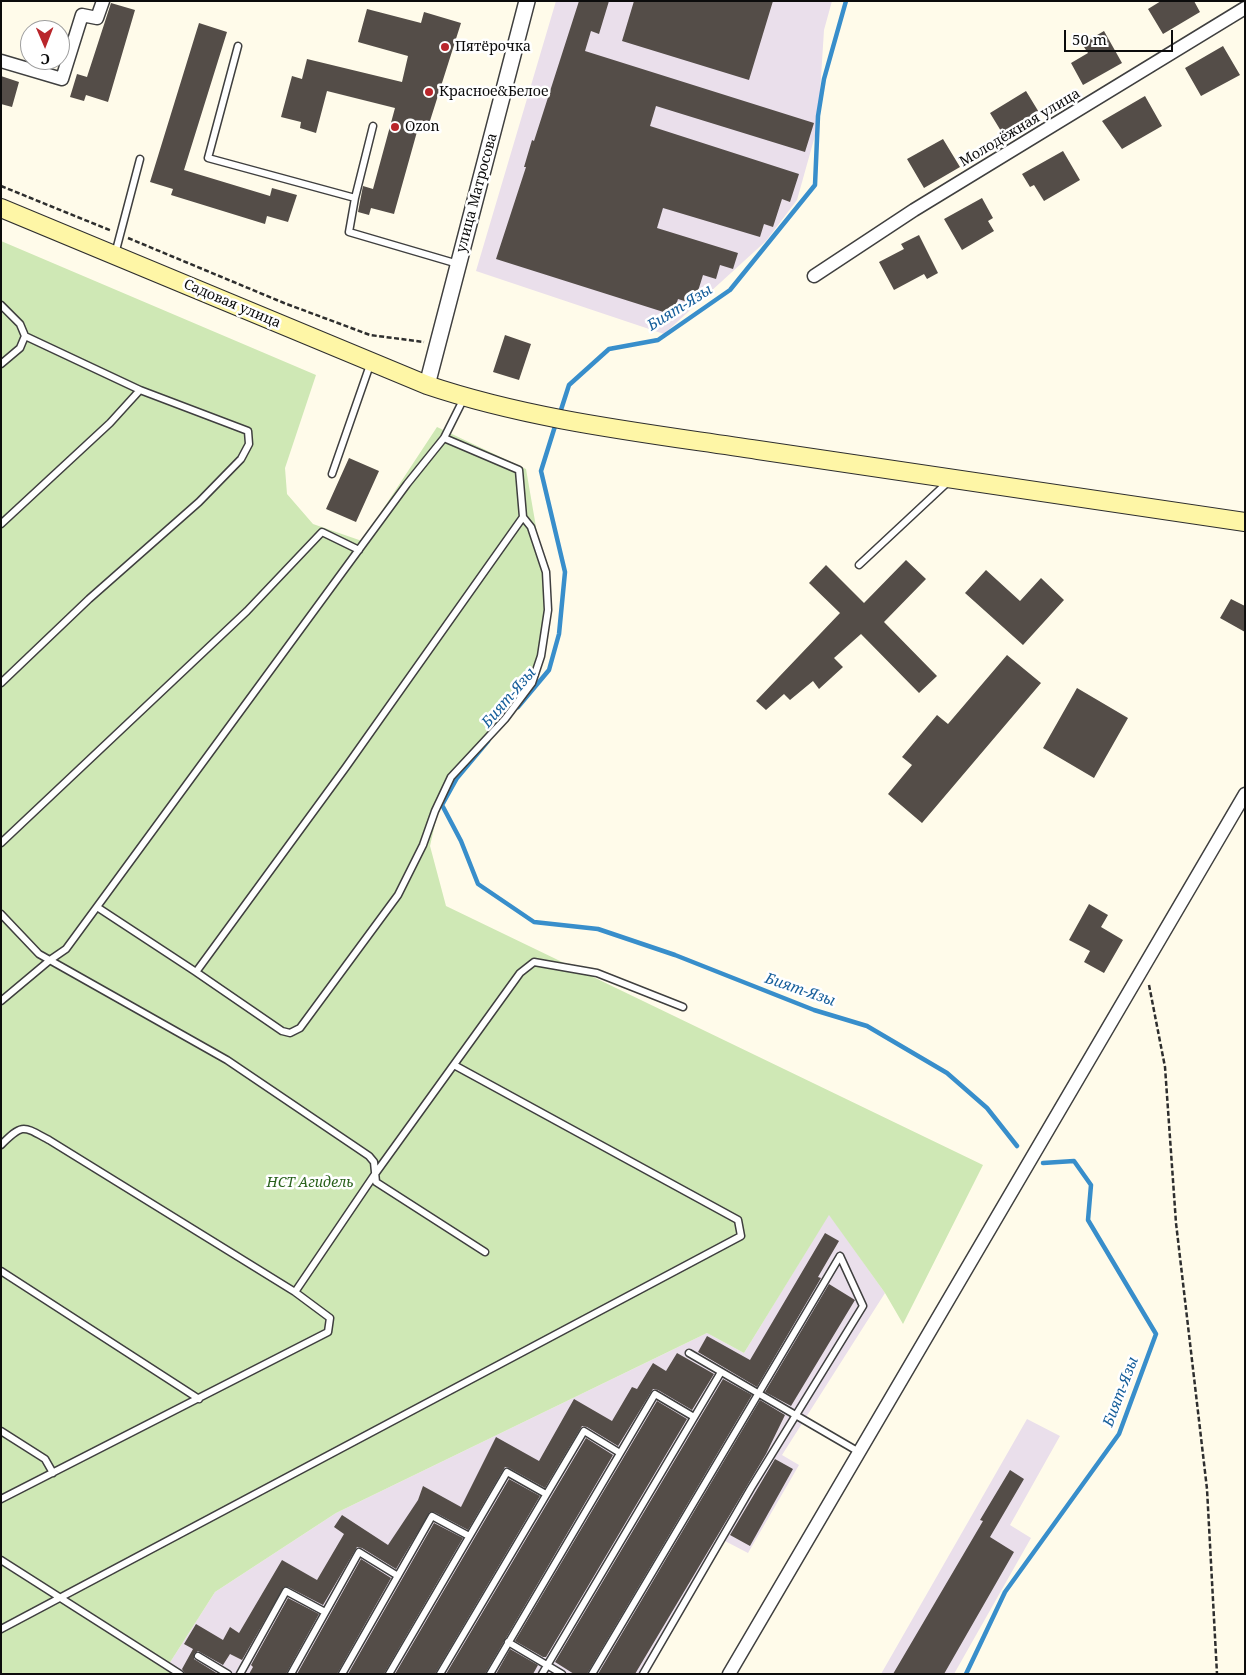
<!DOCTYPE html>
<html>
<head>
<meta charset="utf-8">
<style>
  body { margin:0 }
  #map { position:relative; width:1246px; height:1675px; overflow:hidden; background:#fffbea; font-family:"Noto Serif",serif }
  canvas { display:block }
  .frame { position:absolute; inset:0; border:2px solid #0c0c0c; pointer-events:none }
  .north { position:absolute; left:20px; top:20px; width:50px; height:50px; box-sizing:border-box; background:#fff; border:1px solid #9e9e9e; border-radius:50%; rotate:179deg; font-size:14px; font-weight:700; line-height:20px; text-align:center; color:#0c0c0c }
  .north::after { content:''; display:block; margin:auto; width:18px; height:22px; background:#b9262b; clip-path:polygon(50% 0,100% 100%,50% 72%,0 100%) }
  .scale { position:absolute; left:1064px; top:30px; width:109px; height:22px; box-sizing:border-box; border:2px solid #0c0c0c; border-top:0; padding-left:6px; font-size:15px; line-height:18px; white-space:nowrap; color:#0c0c0c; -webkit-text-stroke:4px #fff; paint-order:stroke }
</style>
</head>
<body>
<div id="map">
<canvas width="1246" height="1675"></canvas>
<div class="frame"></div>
<div class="north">С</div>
<div class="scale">50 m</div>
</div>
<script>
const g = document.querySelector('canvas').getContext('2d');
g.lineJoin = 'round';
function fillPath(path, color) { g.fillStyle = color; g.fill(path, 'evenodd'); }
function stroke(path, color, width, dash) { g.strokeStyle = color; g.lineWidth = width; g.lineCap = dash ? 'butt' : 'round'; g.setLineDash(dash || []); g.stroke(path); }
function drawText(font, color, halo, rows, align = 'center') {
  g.font = font + ' "Noto Serif",serif'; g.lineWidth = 5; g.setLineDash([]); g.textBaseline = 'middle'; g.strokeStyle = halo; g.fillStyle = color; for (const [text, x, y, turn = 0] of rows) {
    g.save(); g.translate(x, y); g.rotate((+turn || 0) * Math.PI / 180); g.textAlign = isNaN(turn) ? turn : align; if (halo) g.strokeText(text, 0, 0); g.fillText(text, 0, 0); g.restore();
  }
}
fillPath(new Path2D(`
  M556,1H832L824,30L818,125L797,200L766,241L664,334L476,271Z
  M829,1214L885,1293L782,1455L799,1465L748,1553L725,1541L648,1674H185L169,1664L215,1592L336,1513L707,1333L744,1353Z
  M1027,1419L1060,1436L1010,1525L1031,1538L954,1674H881Z`), '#eadfeb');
fillPath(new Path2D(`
  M1,241L316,375L285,468L287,494L313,524L362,541L437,427L526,469L546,585L543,629L535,669L511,708L442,793L430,846L446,906L983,1165L903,1324L885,1293L829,1215L744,1353L707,1333L336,1513L215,1592L169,1664L185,1674H1Z`), '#cfe8b5');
stroke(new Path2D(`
  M559,416L569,385L609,349L658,340L730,290L815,185L818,116L824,79L846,1
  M518,707L549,670L559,634L565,572L541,471L556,423
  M488,741L457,778L442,805L461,841L478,884L534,922L598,929L675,955L814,1010L867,1026L947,1073L987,1108L1017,1146
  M966,1674L1005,1592L1119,1434L1156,1334L1088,1220L1091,1185L1074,1161L1043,1163`), '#388ecb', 4.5);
fillPath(new Path2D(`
  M579,1H609L599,34L591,31L585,51L814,123L805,152L656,106L650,126L799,174L790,202L782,199L773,227L764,224L760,237L663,208L657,228L738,253L733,269L720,265L716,279L703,275L694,304L678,299L673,315L496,259L526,167H524L532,140L534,141Z
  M634,1H773L749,80L622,41Z
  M1161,1H1194L1200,12L1163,34L1148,9Z
  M111,3L135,10L108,102L86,95L84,101L70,97L77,74L87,77Z
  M367,9L421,23L424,12L461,23L429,124L420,121L394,214L371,208L369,215L358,212L363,186L373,189L395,108L327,91L316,133L300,128L301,122L281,117L292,76L302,79L307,59L402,82L408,56L358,42Z
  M199,23L227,32L184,170L270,196L272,188L297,195L288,222L267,216L265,224L171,195L173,189L150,182Z
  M1104,31L1122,63L1083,85L1071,63L1088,53L1082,44Z
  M1223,46L1240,75L1201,96L1185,68Z
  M1,76L19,82L12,107L1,104Z
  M1026,91L1040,114L1004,136L990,113Z
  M1145,96L1162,126L1122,149L1102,121Z
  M943,139L960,167L924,188L907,159Z
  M1063,151L1080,180L1044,201L1034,185L1030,187L1022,174Z
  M982,198L993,218L988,221L994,231L962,250L944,219Z
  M919,235L938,273L927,279L924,274L894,290L879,262L904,249L901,244Z
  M505,335L531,344L519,380L493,372Z
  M349,458L379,471L356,522L326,509Z
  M906,560L926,579L884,622L937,676L919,693L861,634L834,658L843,667L819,689L813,681L790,700L784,694L766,710L756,701L840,613L809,583L826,565L864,603Z
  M986,570L1020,601L1041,578L1064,600L1023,645L965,593Z
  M1231,599L1245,606V632L1220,618Z
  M1007,655L1041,683L922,823L888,794L912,765L902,757L937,715L948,724Z
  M1077,688L1128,718L1094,778L1043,748Z
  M1089,904L1108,915L1101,927L1123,940L1104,973L1084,962L1090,951L1069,940Z
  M825,1233L839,1241L818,1277L821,1278L757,1387L698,1352L707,1336L750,1360Z
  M829,1284L855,1300L791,1406L765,1392Z
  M677,1353L714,1374L692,1410L658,1390L653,1389L618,1446L587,1427L582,1426L545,1488L509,1468L505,1467L468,1530L434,1512H430L396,1569L362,1548L357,1547L323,1605L288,1587H284L242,1660L230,1654L223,1665L198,1651L194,1654V1659L218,1674H185L182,1669L193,1649L184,1644L196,1624L223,1640L230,1627L239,1633L282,1560L317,1580L344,1534L334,1527L342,1515L388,1545L418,1500L423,1486L461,1507L496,1437L539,1461L574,1399L612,1421L632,1387L637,1389L653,1363L666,1371Z
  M723,1379L752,1395L587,1674H574L555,1662Z
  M760,1400L785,1415L766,1454L635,1674H598Z
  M657,1401L687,1419L546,1657H543L515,1641Z
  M586,1438L613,1455L485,1674H446Z
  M775,1459L793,1469L750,1546L730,1535Z
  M1010,1470L1024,1479L990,1537L1014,1552L944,1674H893L983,1521L980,1520Z
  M509,1479L540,1496L435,1674H395Z
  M434,1523L463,1538L384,1674H348Z
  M361,1559L391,1578L337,1674H297Z
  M288,1598L319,1614L286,1674H249L253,1667L251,1665Z
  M510,1649L538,1665L533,1674H496Z`), '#544d48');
const service = new Path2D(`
  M238,46L208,158L355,198L349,232L458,264
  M355,198L373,126
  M115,254L140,159
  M1,305L20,324L25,336L20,348L1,364
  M332,474L371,362
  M1,524L110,423L140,390
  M859,565L948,482
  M1,683L89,599L199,502L241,459L249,444L248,431L140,390L25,336
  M1,843L247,611L322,532L359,550
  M97,907L196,972L346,767L523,517L519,470L444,438
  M1,914L39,954L227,1060L369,1156L374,1162L376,1182L485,1252
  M196,972L282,1031L290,1033L300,1028L398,895L423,845L435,811L451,777L505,719L532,683L541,656L548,610L546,572L531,527L523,517
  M1,1001L50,960L66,949L407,484L444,438L464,398
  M1,1145C23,1123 23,1126 49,1140L295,1292
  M1,1271L199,1399
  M689,1353L859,1452
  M1,1431L45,1459L53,1473
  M1,1499L328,1332L330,1318L295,1292L375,1174L520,973L534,962L597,973L683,1007
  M1,1560L180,1674
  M1,1629L741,1236L738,1220L454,1065
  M508,1642L562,1674
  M198,1656L228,1674
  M240,1674L286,1591L325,1612
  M291,1674L359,1552L398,1576
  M342,1674L432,1516L469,1536
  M389,1674L507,1472L546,1494
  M440,1674L584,1431L620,1453
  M490,1674L655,1394L694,1417
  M542,1674L721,1372
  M592,1674L840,1256
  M643,1674L751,1488L863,1306L840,1256`);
const minor = new Path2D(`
  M1,61L62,79L82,15L97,18L103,1
  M814,276L914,210L1245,8
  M729,1674L1245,794`);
const tertiary = new Path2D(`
  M427,385L527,1`);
const secondary = new Path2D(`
  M1,208L427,385C534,421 647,433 758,450C920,474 1082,498 1245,522`);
stroke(service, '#3f3f3f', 9);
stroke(minor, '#3f3f3f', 15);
stroke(tertiary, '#3f3f3f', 18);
stroke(secondary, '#2e2e2e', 20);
stroke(new Path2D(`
  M1,186L112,231
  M128,238L284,303L370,335L424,342
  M1149,985L1165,1067L1176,1223L1207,1489L1217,1674`), '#2e2e2e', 2.5, [5, 2.5]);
stroke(service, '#fff', 6);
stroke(minor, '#fff', 12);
stroke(tertiary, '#fff', 15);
stroke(secondary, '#fef6a6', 18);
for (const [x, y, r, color] of [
  [445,47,5,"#b9262b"],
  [429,92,5,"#b9262b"],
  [395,127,5,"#b9262b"]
]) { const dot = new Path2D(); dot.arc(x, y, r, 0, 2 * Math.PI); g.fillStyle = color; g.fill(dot); stroke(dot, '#fff', 2); }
drawText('14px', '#0c0c0c', '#fff', [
  ["Пятёрочка",455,47],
  ["Красное&Белое",439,92],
  ["Ozon",405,127]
], 'left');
drawText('14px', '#0c0c0c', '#fff', [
  ["Молодёжная улица",1020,128,-31],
  ["улица Матросова",477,193,-75],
  ["Садовая улица",232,304,23]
]);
drawText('italic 14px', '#2a621d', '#fff', [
  ["НСТ Агидель",310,1183]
]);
drawText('italic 15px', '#175f9b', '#fff', [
  ["Бият-Язы",680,308,-32],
  ["Бият-Язы",509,698,-49],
  ["Бият-Язы",800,990,19],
  ["Бият-Язы",1121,1392,-69]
]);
</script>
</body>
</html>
